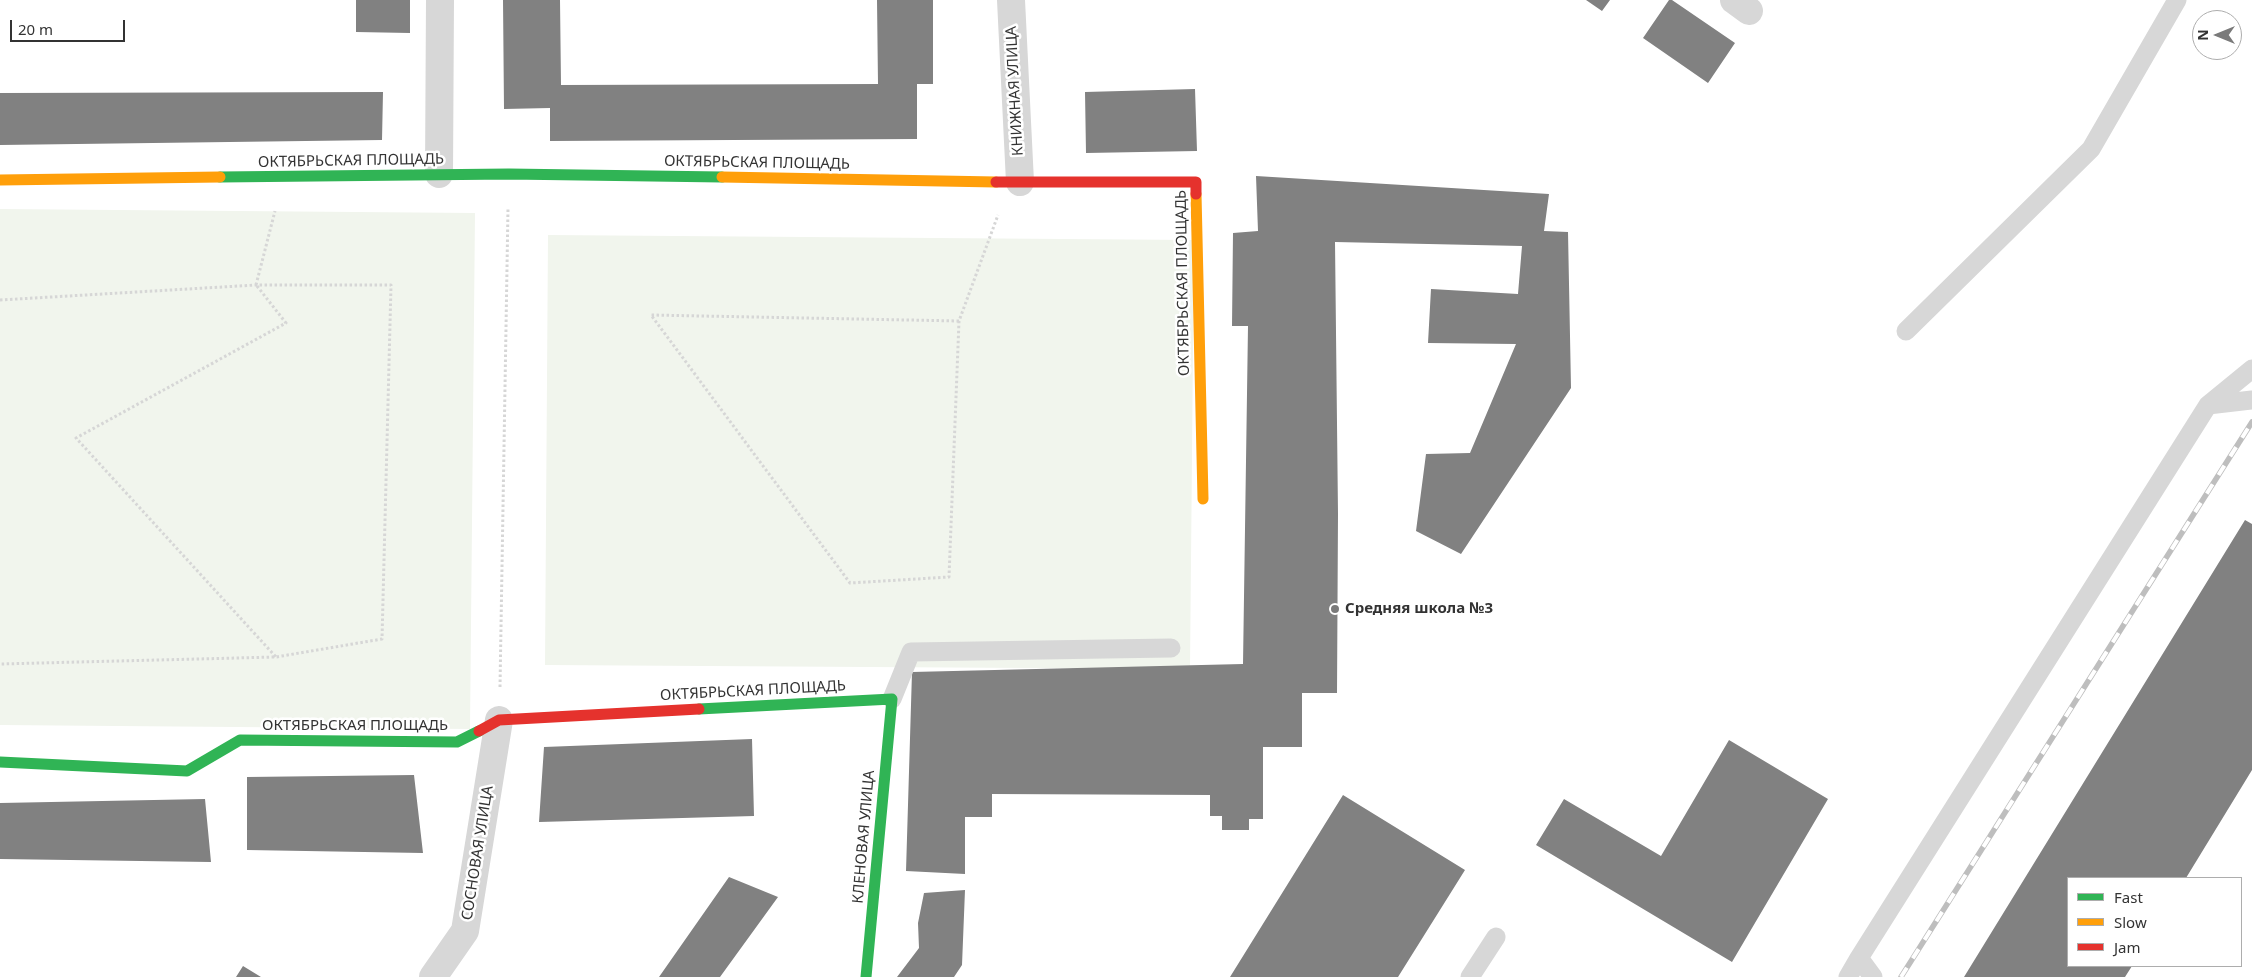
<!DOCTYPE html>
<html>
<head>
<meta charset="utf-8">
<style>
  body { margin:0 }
  #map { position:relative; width:2252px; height:977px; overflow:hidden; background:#fff; font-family:"Noto Sans",sans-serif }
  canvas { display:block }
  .legend { position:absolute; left:2067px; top:877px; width:175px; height:90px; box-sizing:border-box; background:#fff; border:1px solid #adadad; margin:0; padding:6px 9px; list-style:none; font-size:15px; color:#333 }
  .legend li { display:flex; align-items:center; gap:10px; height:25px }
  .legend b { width:25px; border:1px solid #adadad }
  .north { position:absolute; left:2192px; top:10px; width:50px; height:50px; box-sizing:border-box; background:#fff; border:1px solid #adadad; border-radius:50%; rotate:270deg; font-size:14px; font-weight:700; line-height:20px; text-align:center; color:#333 }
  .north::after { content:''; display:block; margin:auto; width:18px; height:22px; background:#7a7a7a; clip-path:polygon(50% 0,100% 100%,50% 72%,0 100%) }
  .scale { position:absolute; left:10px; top:20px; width:115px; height:22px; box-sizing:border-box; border:2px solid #333; border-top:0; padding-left:6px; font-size:15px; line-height:18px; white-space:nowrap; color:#333; -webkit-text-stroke:4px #fff; paint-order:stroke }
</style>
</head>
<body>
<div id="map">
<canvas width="2252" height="977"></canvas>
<ul class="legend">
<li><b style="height:6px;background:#30b455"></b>Fast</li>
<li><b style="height:6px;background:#ff9f0a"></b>Slow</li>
<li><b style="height:6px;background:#e5322d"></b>Jam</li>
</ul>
<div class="north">N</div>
<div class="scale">20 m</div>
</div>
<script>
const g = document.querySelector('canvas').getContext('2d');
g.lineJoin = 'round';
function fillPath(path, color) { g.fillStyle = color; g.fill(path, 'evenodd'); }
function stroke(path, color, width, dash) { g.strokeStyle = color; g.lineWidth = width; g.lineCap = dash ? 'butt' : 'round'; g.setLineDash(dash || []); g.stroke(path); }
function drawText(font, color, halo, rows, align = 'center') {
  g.font = font + ' "Noto Sans",sans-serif'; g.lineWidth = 5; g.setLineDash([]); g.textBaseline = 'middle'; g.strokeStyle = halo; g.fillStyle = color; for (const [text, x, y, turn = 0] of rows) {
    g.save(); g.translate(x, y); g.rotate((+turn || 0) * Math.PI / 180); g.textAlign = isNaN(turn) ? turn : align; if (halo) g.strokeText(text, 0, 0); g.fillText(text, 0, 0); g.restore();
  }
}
fillPath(new Path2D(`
  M0,209L475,213L470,729L0,725Z
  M548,235L1194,240L1190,669L545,665Z`), '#f1f5ed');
fillPath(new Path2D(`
  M356,0H410V33L356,32Z
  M503,0H560L561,85L878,84L877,0H933V84H917V139L550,141V108L504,109Z
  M1586,0H1610L1602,11Z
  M1669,0H1672L1735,43L1708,83L1643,38Z
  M1195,89L1197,151L1086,153L1085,92Z
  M383,92L382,140L0,145V93Z
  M1256,176L1549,194L1544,231L1568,232L1571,388L1461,554L1416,531L1426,454L1470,453L1516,344L1428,343L1431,289L1518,294L1522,246L1335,242L1338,514L1337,693H1302V747H1263V819H1249V830H1222V816H1210V795L992,794V817H965V874L906,871L912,672L1243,664L1248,326H1232L1233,233L1258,231Z
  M2245,520L2252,524V770L2186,878H2068V966H2132L2125,977H1964Z
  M752,739L754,816L539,822L544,747Z
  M1729,740L1828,799L1732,962L1536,845L1564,799L1661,856Z
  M414,775L423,853L247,850V777Z
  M1343,795L1465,870L1398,977H1230Z
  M205,799L211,862L0,859V803Z
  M729,877L778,897L720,977H659Z
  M965,890L962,965L954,977H897L919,948L918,923L924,893Z
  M243,966L261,977H236Z`), '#818181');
stroke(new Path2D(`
  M256,285L275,211
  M257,286L286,323L76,438L276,657
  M0,300L256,285H391L382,639L276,657L0,664
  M959,321L651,315L850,583L949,577L959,321L998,215
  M500,687L508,208`), '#d6d6d6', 3, [2.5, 2.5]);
stroke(new Path2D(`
  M1906,331L2091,149L2177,0
  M2208,405L2252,400
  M892,699L911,652L1171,648
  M1859,958L2208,405L2252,369
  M1470,977L1496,937
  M1848,977L1859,958L1873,977`), '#d7d7d7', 19);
stroke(new Path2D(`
  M1011,0L1020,182
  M1734,0L1749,11
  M439,174L440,0
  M433,977L465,931L499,720`), '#d7d7d7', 28);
stroke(new Path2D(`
  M220,177L509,174L722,177
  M699,709L892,699L866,977
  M0,762L187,771L240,740L457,742L479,731`), '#30b455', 11);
stroke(new Path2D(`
  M722,177L996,182
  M0,180L220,177
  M1196,194L1203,499`), '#ff9f0a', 11);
stroke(new Path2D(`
  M996,182H1196V194
  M479,731L499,720L699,709`), '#e5322d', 11);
const rail = new Path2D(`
  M1901,977L2252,422`);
stroke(rail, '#bebebe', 5.5);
stroke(rail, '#fff', 4, [11]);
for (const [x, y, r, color] of [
  [1335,609,5,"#7a7a7a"]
]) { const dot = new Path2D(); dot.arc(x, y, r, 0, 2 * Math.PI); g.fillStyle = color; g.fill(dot); stroke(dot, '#fff', 2); }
drawText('15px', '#333', '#fff', [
  ["КНИЖНАЯ УЛИЦА",1015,91,-93],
  ["ОКТЯБРЬСКАЯ ПЛОЩАДЬ",351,161,-1],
  ["ОКТЯБРЬСКАЯ ПЛОЩАДЬ",757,163,1],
  ["ОКТЯБРЬСКАЯ ПЛОЩАДЬ",1183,283,-91],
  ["ОКТЯБРЬСКАЯ ПЛОЩАДЬ",753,691,-3],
  ["ОКТЯБРЬСКАЯ ПЛОЩАДЬ",355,726],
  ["КЛЕНОВАЯ УЛИЦА",864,837,-85],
  ["СОСНОВАЯ УЛИЦА",478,853,-81]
]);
drawText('bold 15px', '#333', '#fff', [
  ["Средняя школа №3",1345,609]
], 'left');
</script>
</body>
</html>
